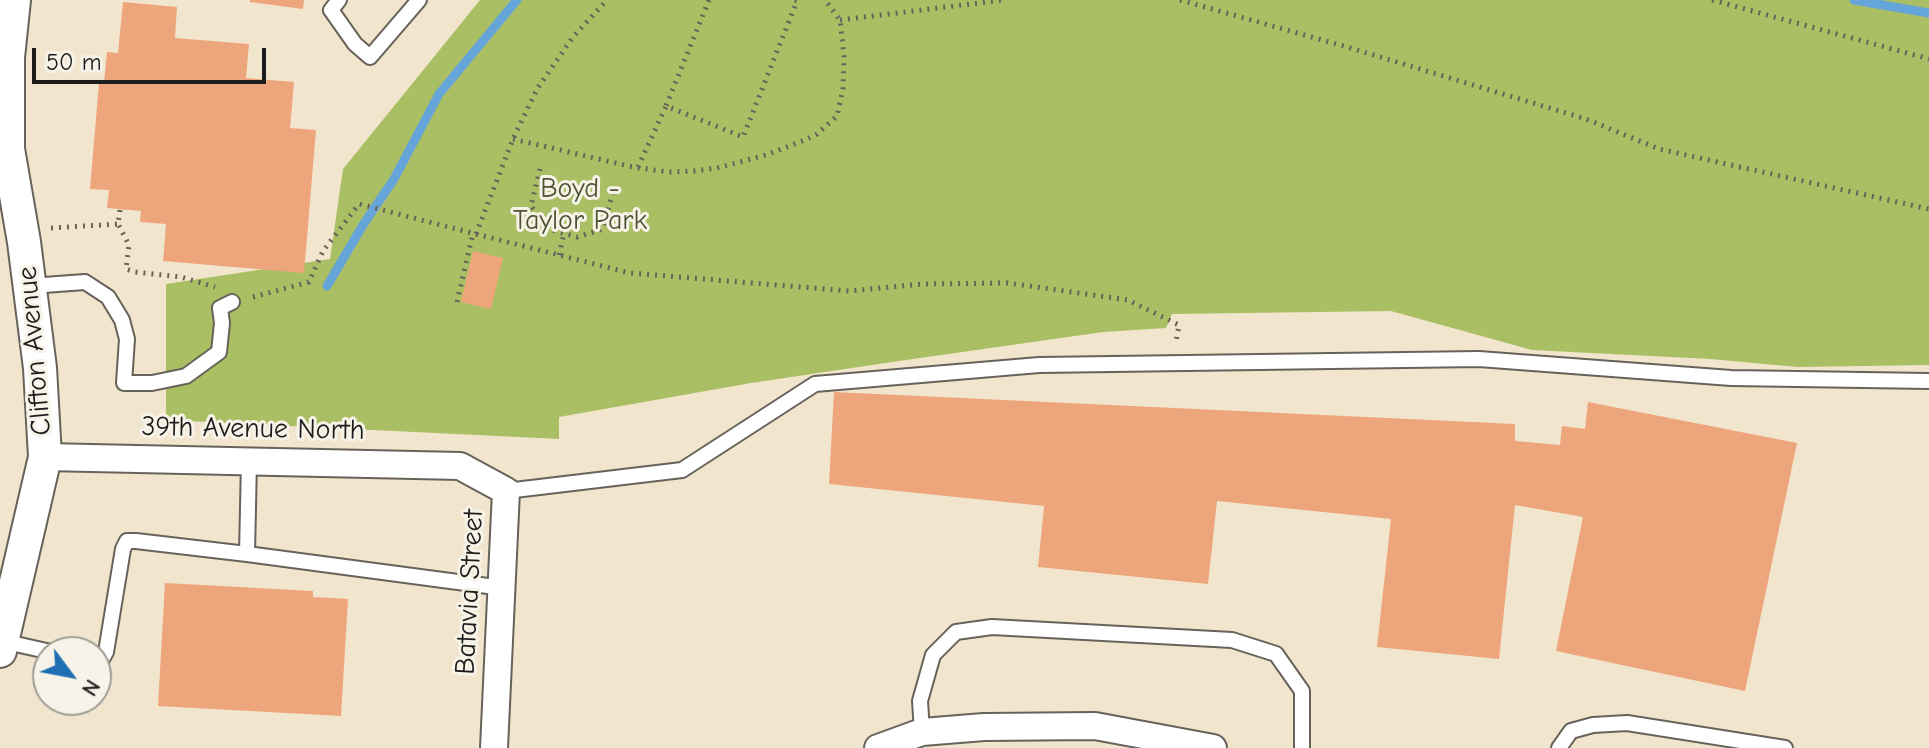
<!DOCTYPE html>
<html>
<head>
<meta charset="utf-8">
<style>
	body { margin:0 }
	#map { position:relative; width:1929px; height:748px; overflow:hidden; background:#f2e5cd; font-family:"Comic Neue",sans-serif }
	canvas { display:block }
	.north { position:absolute; left:32px; top:636px; width:80px; height:80px; box-sizing:border-box; background:#f7f3e8; border:2px solid #9f9d96; border-radius:50%; rotate:122deg; font-size:22px; font-weight:700; line-height:32px; text-align:center; color:#1c1c1c }
	.north::after { content:''; display:block; margin:auto; width:28px; height:36px; background:#1f6fb2; clip-path:polygon(50% 0,100% 100%,50% 72%,0 100%) }
	.scale { position:absolute; left:32px; top:48px; width:234px; height:36px; box-sizing:border-box; border:4px solid #1c1c1c; border-top:0; padding-left:10px; font-size:24px; line-height:28px; white-space:nowrap; color:#1c1c1c; -webkit-text-stroke:6px #f7f3e8; paint-order:stroke }
</style>
</head>
<body>
<div id="map">
<canvas width="1929" height="748"></canvas>
<div class="north">N</div>
<div class="scale">50 m</div>
</div>
<script>
const ctx = document.querySelector('canvas').getContext('2d');
ctx.lineJoin = 'round';
function paint(path, color) { ctx.fillStyle = color; ctx.fill(path, 'evenodd'); }
const poly = rows => new Path2D(rows.map(r => 'M' + r).join(''));
function stroke(path, color, width, dash) { ctx.strokeStyle = color; ctx.lineWidth = width; ctx.lineCap = dash ? 'butt' : 'round'; ctx.setLineDash(dash || []); ctx.stroke(path); }
function write(font, color, halo, rows, align = 'center') {
  ctx.font = font + ' "Comic Neue",sans-serif'; ctx.lineWidth = 6; ctx.setLineDash([]); ctx.textBaseline = 'middle'; ctx.strokeStyle = halo; ctx.fillStyle = color; for (const [text, x, y, turn = 0] of rows) {
    ctx.save(); ctx.translate(x, y); ctx.rotate((+turn || 0) * Math.PI / 180); ctx.textAlign = isNaN(turn) ? turn : align; if (halo) ctx.strokeText(text, 0, 0); ctx.fillText(text, 0, 0); ctx.restore();
  }
}
paint(poly([
	[480,0,1929,0,1929,365,1798,367,1710,359,1532,350,1391,311,1172,314,1166,328,1103,332,899,361,751,383,559,417,559,439,166,420,166,284,330,259,343,169]
]), '#aabf63');
stroke(poly([
	[1854,0,1929,13],
	[327,286,363,225,394,179,439,94,517,0]
]), '#66a5d9', 9);
paint(poly([
	[250,0,304,0,303,9,250,2],
	[123,2,177,7,175,38,249,44,246,78,294,82,290,128,316,130,304,273,163,261,166,224,140,222,141,211,107,208,109,190,90,189,99,83,104,83,107,52,118,53],
	[473,251,503,258,491,309,461,302],
	[834,392,1515,424,1515,441,1560,445,1562,426,1585,429,1588,402,1797,443,1745,691,1556,651,1583,517,1515,505,1499,659,1377,647,1391,519,1217,501,1208,584,1038,567,1044,506,829,484],
	[165,583,313,591,313,597,348,599,341,716,158,706]
]), '#eda67c');
const service = poly([
	[339,0,331,10,355,44,370,57,419,0],
	[30,286,85,282,108,297,122,320,127,339,124,383,152,383,186,376,219,352,222,323,220,308,232,302],
	[506,491,682,470,815,384,1039,365,1479,359,1731,378,1929,381],
	[247,554,249,461],
	[2,641,51,652],
	[96,661,101,661,106,652,123,549,127,541,136,541,247,554,503,588],
	[922,732,920,701,933,655,956,632,992,627,1232,640,1276,654,1302,691,1302,748],
	[1559,748,1571,731,1593,725,1627,723,1785,748]
]);
const minor = poly([
	[45,457,460,466,506,491,494,748],
	[878,748,922,732,984,727,1095,726,1213,748]
]);
const tertiary = poly([
	[0,651,45,457,40,368,24,242,8,149,8,57,14,0]
]);
stroke(service, '#67625a', 18);
stroke(minor, '#67625a', 30);
stroke(tertiary, '#67625a', 36);
stroke(poly([
	[709,0,666,106,743,137,797,1,794,0],
	[1180,0,1347,47,1586,119,1659,149,1929,209],
	[1712,0,1929,59],
	[840,20,1003,0],
	[513,139,633,167,668,172,694,171,717,168,766,155,805,140,817,134,837,116,843,89,844,56,840,20,825,0],
	[638,167,666,106],
	[540,169,531,206,548,229,577,237,603,229,613,192],
	[120,210,118,224,129,245,126,269,135,272,181,277,215,287],
	[51,228,118,224],
	[476,234,630,273,850,291,923,284,1008,283,1128,300,1179,325,1176,342],
	[559,255,564,233],
	[253,297,309,282,323,251,359,204,476,234,513,139,537,89,573,37,607,0],
	[457,302,473,233]
]), '#67625a', 5, [2, 6]);
stroke(service, '#fff', 14);
stroke(minor, '#fff', 26);
stroke(tertiary, '#fff', 32);
write('28px', '#4e5535', '#f7f3e8', [
	["Boyd -",580,189],
	["Taylor Park",580,221]
]);
write('28px', '#1c1c1c', '#f7f3e8', [
	["Clifton Avenue",35,351,-95],
	["39th Avenue North",253,429,1],
	["Batavia Street",470,592,-87]
]);
</script>
</body>
</html>
